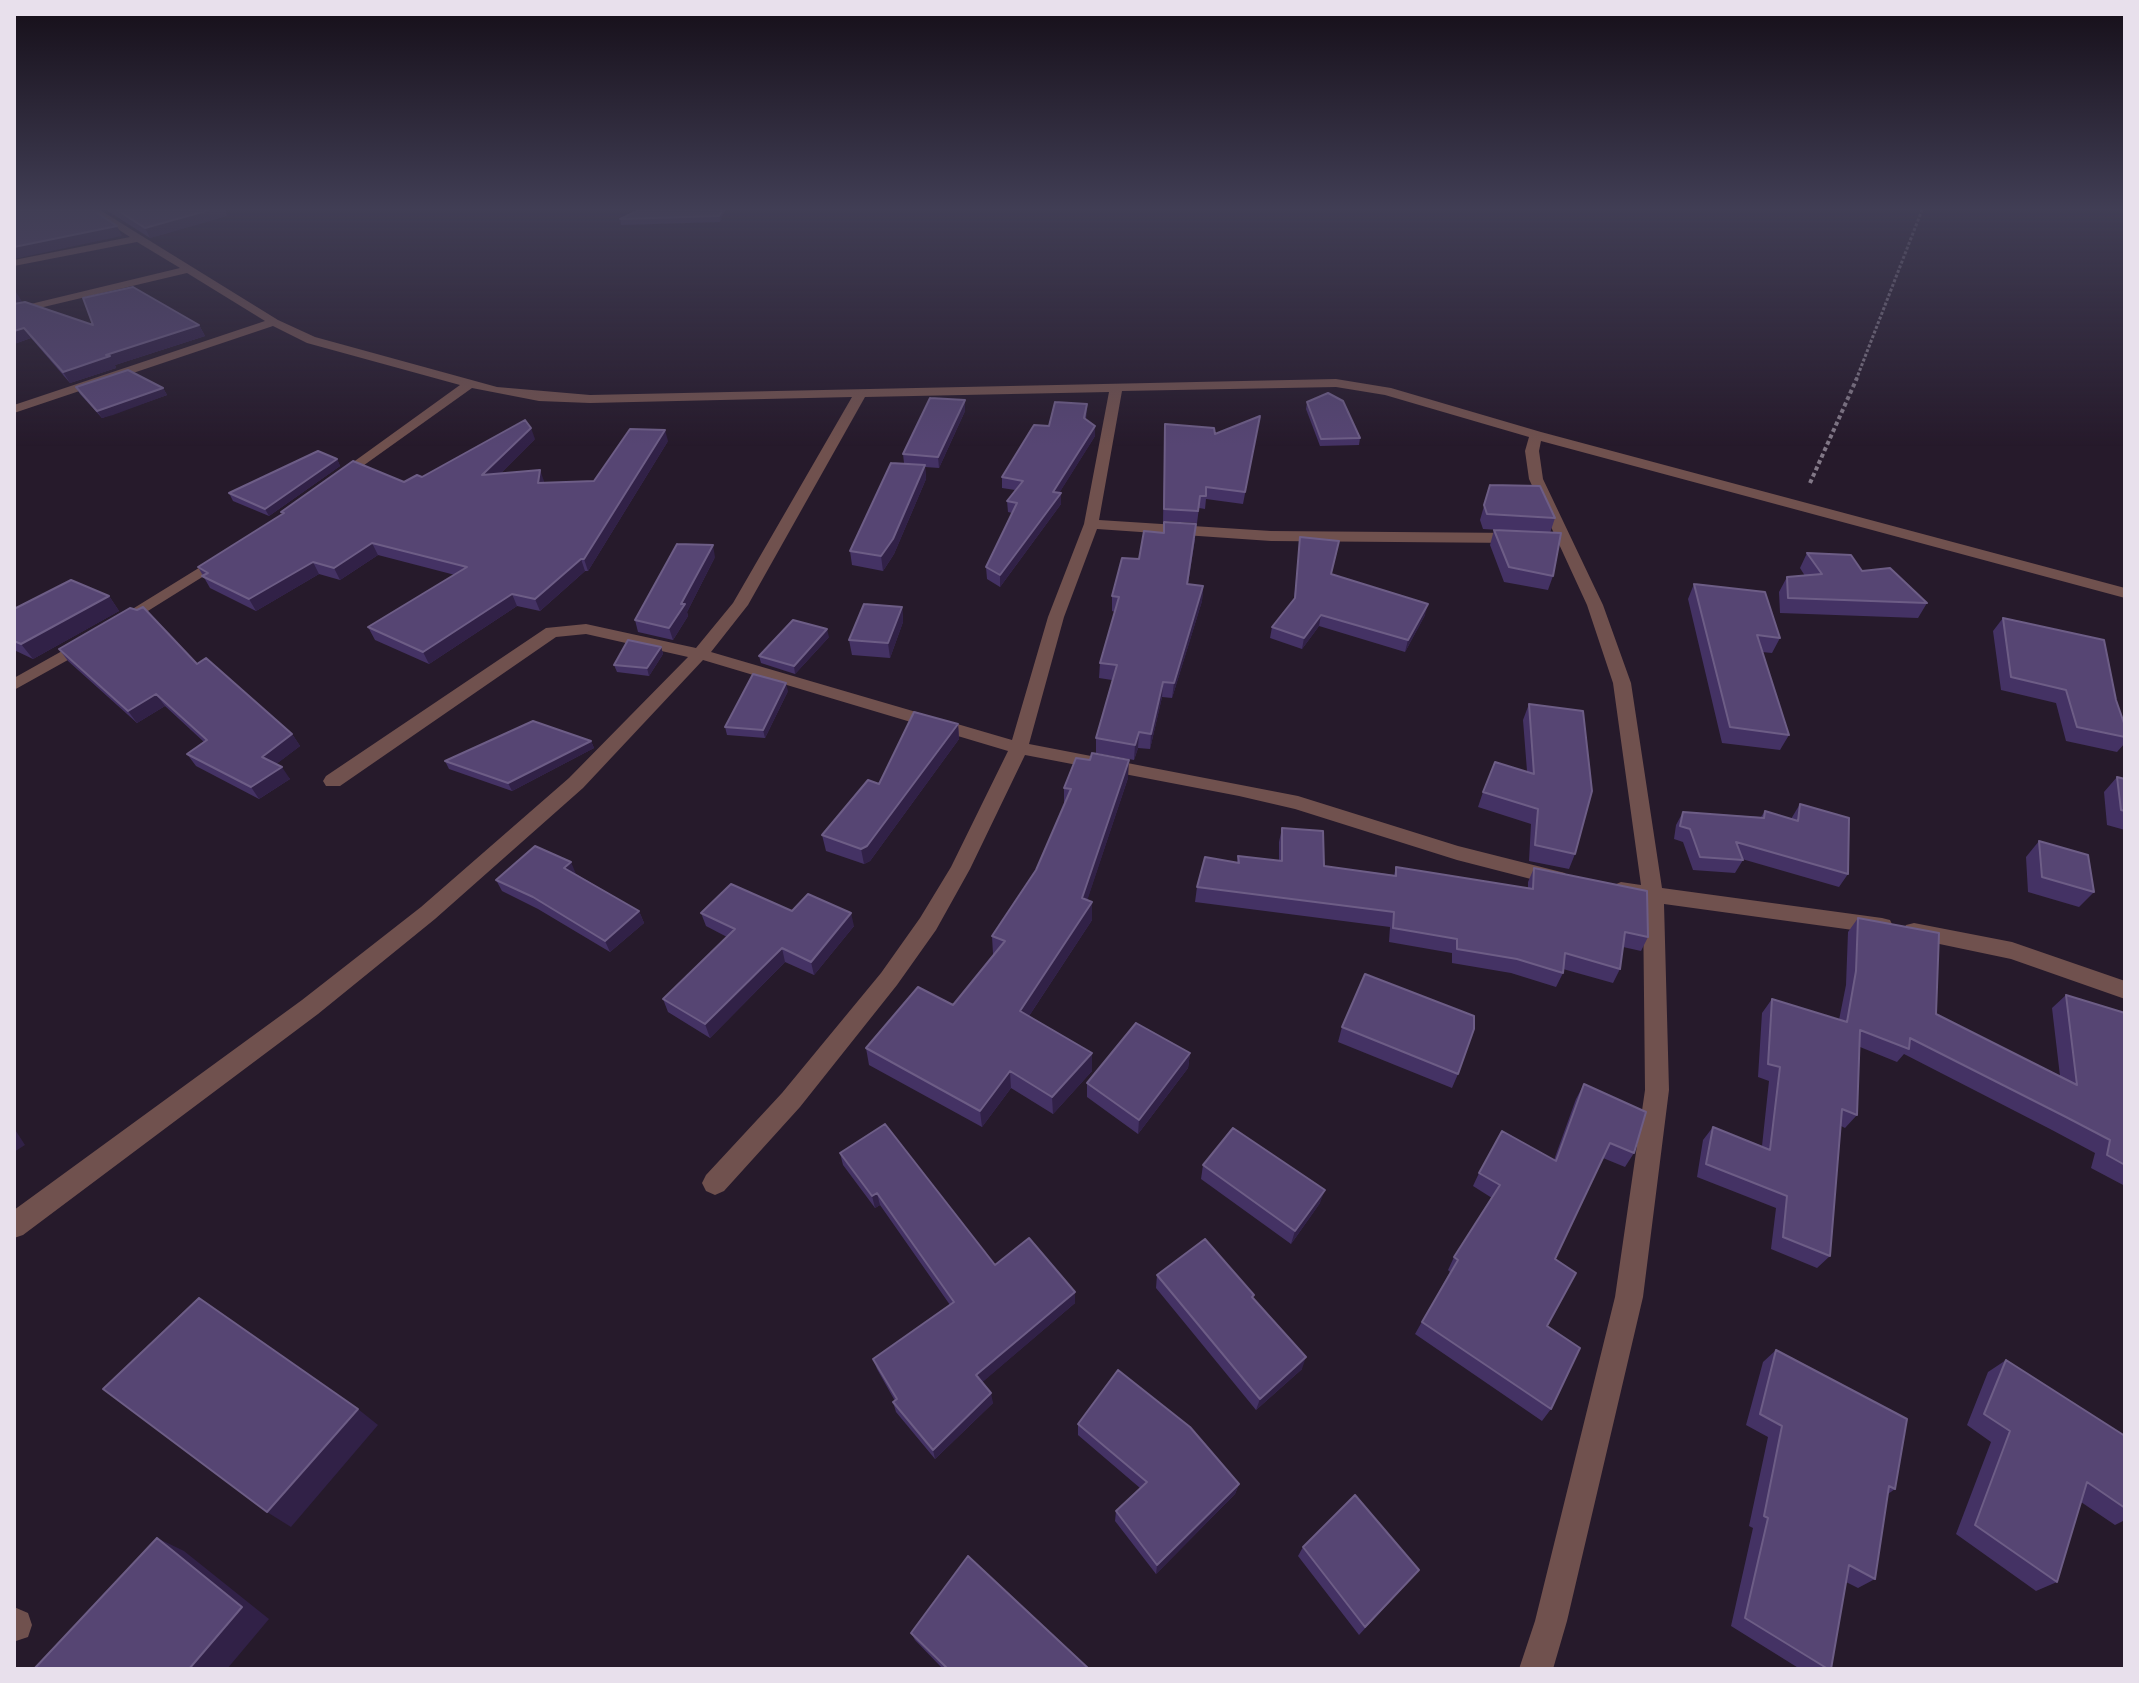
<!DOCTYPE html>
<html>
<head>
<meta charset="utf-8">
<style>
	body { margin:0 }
	#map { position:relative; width:2139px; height:1683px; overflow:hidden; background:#261a2b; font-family:"Exo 2",sans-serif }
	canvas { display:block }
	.frame { position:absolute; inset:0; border:16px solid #e8e0ec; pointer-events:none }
</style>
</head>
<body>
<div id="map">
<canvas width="2139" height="1683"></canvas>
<div class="frame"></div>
</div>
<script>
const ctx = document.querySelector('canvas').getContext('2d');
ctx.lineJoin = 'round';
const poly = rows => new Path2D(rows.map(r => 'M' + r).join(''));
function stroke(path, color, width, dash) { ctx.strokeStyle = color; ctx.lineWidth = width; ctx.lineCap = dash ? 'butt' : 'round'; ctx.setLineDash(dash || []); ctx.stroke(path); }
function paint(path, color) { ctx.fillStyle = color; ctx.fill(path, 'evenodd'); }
stroke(poly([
	[1856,380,1922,210]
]), '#827887', 3, [3, 2]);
stroke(poly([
	[1810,483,1857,378]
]), '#827887', 4, [4, 3]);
paint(poly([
	[88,210,100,210,278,320,315,337,497,387,590,395,1336,379,1391,388,1541,432,2125,588,2125,598,1541,441,1539,451,1543,479,1603,605,1631,683,1662,888,1882,918,1890,920,1893,926,1890,932,1882,934,1664,904,1669,1090,1643,1297,1567,1621,1553,1669,1519,1669,1535,1621,1615,1297,1645,1090,1643,901,1614,895,1611,890,1614,885,1621,882,1641,885,1613,683,1587,605,1529,479,1525,451,1529,437,1385,395,1336,387,1122,391,1099,520,1271,531,1518,533,1526,538,1518,543,1271,541,1097,529,1064,617,1029,744,1298,796,1458,846,1565,873,1568,878,1565,883,1558,886,1457,860,1295,809,1239,796,1025,755,970,869,936,930,897,985,800,1107,724,1191,715,1195,706,1191,702,1183,706,1175,782,1093,881,973,920,918,951,867,1008,751,703,660,583,788,435,919,318,1014,23,1235,14,1238,14,1210,302,1000,421,907,569,778,688,657,586,634,556,637,340,786,326,786,323,781,326,776,546,628,586,624,696,648,733,603,852,397,590,403,539,401,472,388,339,483,334,482,334,476,460,385,307,343,273,326,14,413,14,405,265,321,187,273,14,314,14,308,180,268,137,242,14,266,14,260,130,237,88,210],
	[1109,392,1084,524,1048,617,1012,740,711,652,748,605,865,397,1109,392],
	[223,553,228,555,228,561,127,624,121,626,113,621,223,553],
	[87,637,93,638,95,642,93,646,14,690,14,678,87,637],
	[1914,923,2012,942,2125,981,2125,999,2011,959,1906,937,1903,931,1906,925,1914,923],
	[14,1607,28,1613,32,1625,28,1637,16,1641,14,1607]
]), '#70514e');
paint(poly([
	[106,210,225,210,227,216,150,238],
	[725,210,720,222,621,225,620,219],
	[14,290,22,303,93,325,199,325,205,336,115,365,116,368,70,383,31,338,14,344],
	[76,387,163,388,167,395,102,418,80,394],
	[965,400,965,411,939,468,925,467,926,479,894,554,883,571,852,565,850,551,904,463,903,454],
	[1307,402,1360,438,1359,445,1320,446,1306,409],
	[1087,404,1086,419,1095,426,1095,436,1059,493,1061,493,1061,504,1000,587,987,579,986,567,1012,513,1008,512,1007,501,1015,490,1002,488,1002,477,1049,426],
	[1260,416,1243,504,1206,499,1205,509,1199,508,1197,523,1163,521,1165,424,1215,434],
	[535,439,500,474,544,481,544,483,594,481,668,441,588,571,585,571,540,611,517,606,429,664,375,640,368,627,455,575,378,555,340,580,319,574,256,611,210,588,198,567,282,514,281,512,404,482],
	[337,459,340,466,269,516,233,501,229,493],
	[1490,485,1555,518,1550,533,1483,529,1480,520],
	[1164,522,1195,539,1188,584,1203,586,1202,601,1172,698,1162,697,1150,749,1138,748,1134,760,1096,753,1096,738,1112,680,1099,678,1100,663,1115,612,1112,611,1112,596,1139,559,1164,533],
	[1494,530,1553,576,1548,590,1504,582,1490,545],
	[1300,537,1337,552,1331,574,1425,615,1405,652,1319,626,1302,649,1270,638,1272,627,1294,600],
	[1807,553,1862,571,1927,603,1918,618,1780,613,1779,592,1787,577,1805,576,1800,568],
	[715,557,687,612,688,616,673,640,638,632,635,620],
	[1694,584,1780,638,1772,653,1762,652,1789,735,1780,750,1722,743,1688,599],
	[109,596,119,611,33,659,14,650,14,609],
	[902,607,903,622,890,658,852,655,849,640],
	[2003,618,2116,700,2125,726,2125,743,2117,752,2066,741,2056,703,2001,690,1993,631],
	[829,637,795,674,761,663,759,656],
	[661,647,663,654,649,676,617,672,614,665],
	[59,649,197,664,292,734,300,746,276,764,290,779,259,799,196,766,187,754,204,742,165,706,137,723,68,661],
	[788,691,765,738,727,735,725,727],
	[1529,704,1575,854,1569,869,1529,861,1531,824,1478,807,1483,792,1527,771,1523,720],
	[958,724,959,739,870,861,864,864,826,851,822,835,879,784],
	[591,741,594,748,512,791,449,769,445,761],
	[2117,777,2125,779,2125,830,2107,825,2104,792],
	[1128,778,1087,900,1092,902,1092,920,1029,1016,1092,1071,1053,1114,1011,1088,982,1127,869,1065,866,1048,953,1005,994,954,993,954,992,936,1036,870,1064,804,1064,788],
	[1800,804,1848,874,1839,887,1742,859,1743,860,1735,873,1693,870,1683,842,1674,839,1676,825,1683,812,1761,817,1765,811,1791,819],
	[1282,828,1324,866,1394,875,1396,867,1528,888,1528,882,1534,868,1648,937,1641,951,1623,947,1620,969,1613,983,1563,969,1563,973,1556,987,1511,973,1452,963,1452,953,1389,942,1390,927,1195,902,1197,887,1237,863,1238,856,1279,861,1279,842],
	[2039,841,2094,892,2079,907,2028,892,2026,857],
	[576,874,639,911,644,923,610,952,538,909,502,891,496,880],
	[792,911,854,926,814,975,785,962,710,1038,668,1012,663,999,727,937,706,926,701,913],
	[1858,918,1936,1014,2060,1076,2052,1008,2066,995,2125,1013,2125,1186,2091,1168,2095,1153,2052,1130,1904,1054,1897,1062,1860,1047,1857,1115,1845,1128,1841,1126,1830,1256,1817,1268,1771,1249,1776,1208,1697,1177,1703,1140,1713,1127,1762,1146,1769,1081,1758,1077,1762,1013,1772,999,1839,1020,1846,985,1848,932],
	[1342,1027,1458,1074,1452,1088,1338,1042],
	[1190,1053,1188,1068,1138,1134,1087,1097,1087,1083],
	[1584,1084,1634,1153,1625,1167,1603,1158,1555,1259,1547,1326,1551,1409,1542,1421,1415,1334,1450,1272,1448,1270,1454,1257,1492,1198,1473,1186,1479,1173,1554,1160,1576,1099],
	[840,1153,995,1265,1075,1292,1075,1303,982,1382,993,1403,935,1459,896,1412,893,1402,895,1401,877,1369,873,1359,950,1305,880,1205,875,1208,843,1165],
	[1203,1165,1320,1203,1291,1244,1201,1179],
	[1157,1275,1253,1299,1302,1369,1256,1410,1156,1288],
	[1776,1350,1895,1489,1888,1494,1875,1579,1858,1588,1846,1582,1831,1669,1800,1669,1731,1626,1753,1528,1749,1526,1768,1437,1746,1425,1763,1362],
	[2006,1360,2125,1436,2125,1520,2115,1525,2081,1502,2057,1582,2036,1591,1956,1534,1991,1442,1967,1425,1988,1372],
	[1078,1424,1239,1484,1235,1494,1156,1574,1115,1521,1116,1511,1140,1488,1078,1435],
	[1303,1547,1419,1570,1359,1635,1298,1556],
	[911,1633,1089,1669,943,1669,915,1640]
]), '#443264');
paint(poly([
	[209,210,225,210,227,216,150,238,145,228],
	[722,210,725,210,720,222,719,216],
	[117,226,122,236,14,259,14,247],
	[16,292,23,303,14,305,14,293],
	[199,325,205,336,115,365,116,368,70,383,63,372,106,355],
	[24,328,31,338,14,344,14,331],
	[163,388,167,395,113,415,102,418,97,411],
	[965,400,965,411,939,468,938,457],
	[1095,426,1095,436,1053,503,1053,492],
	[531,428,535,439,487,487,482,475],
	[665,430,668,441,588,571,584,559],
	[337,459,340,466,269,516,265,509],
	[925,465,926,479,894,554,883,571,881,556],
	[540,470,544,481,542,495,538,483],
	[1061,493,1061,504,1000,587,1000,575],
	[372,543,378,555,340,580,334,568],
	[713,545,715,557,687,612,688,616,673,640,669,628],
	[581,559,585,571,540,611,535,599],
	[313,562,319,574,256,611,249,599],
	[1203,586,1202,601,1172,698,1174,683],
	[512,594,517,606,429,664,423,652],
	[109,596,119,611,33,659,21,644],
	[1428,604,1425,615,1405,652,1408,640],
	[902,607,903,622,890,658,888,643],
	[1321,615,1319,626,1302,649,1304,638],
	[827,629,829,637,795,674,794,666],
	[661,647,663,654,649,676,647,668],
	[1163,682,1162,697,1150,749,1151,734],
	[786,683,788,691,765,738,763,730],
	[156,694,165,706,137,723,128,711],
	[958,724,959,739,870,861,864,864,861,849],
	[1139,732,1138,748,1134,760,1135,745],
	[292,734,300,746,270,769,262,757],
	[591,741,594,748,512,791,508,783],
	[1129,760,1128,778,1082,916,1082,898],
	[282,767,290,779,259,799,251,787],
	[571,862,576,874,570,879,564,868],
	[1092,902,1092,920,1021,1028,1020,1011],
	[639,911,644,923,610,952,605,941],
	[851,913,854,926,814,975,811,962],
	[782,948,785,962,710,1038,705,1024],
	[1092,1053,1092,1071,1053,1114,1052,1097],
	[1190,1053,1188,1068,1138,1134,1139,1120],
	[1010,1071,1011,1088,982,1127,980,1111],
	[14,1128,25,1145,14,1152],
	[1325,1190,1320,1203,1291,1244,1295,1231],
	[877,1193,880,1205,875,1208,872,1196],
	[1075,1292,1075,1303,978,1386,976,1375],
	[1306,1357,1302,1369,1256,1410,1260,1399],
	[991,1393,993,1403,935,1459,933,1450],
	[358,1409,378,1425,291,1527,267,1512],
	[1239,1484,1235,1494,1156,1574,1157,1565],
	[157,1538,184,1551,269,1619,227,1669,189,1669]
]), '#312147');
const building = poly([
	[14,210,93,210,117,226,14,247,14,210],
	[117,210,209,210,145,228,117,210],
	[639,210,722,210,719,216,620,219,639,210],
	[133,287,199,325,106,355,110,356,63,372,24,328,14,331,14,304,25,302,93,325,83,298,133,287],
	[128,370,163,388,97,411,76,387,128,370],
	[1328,393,1343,401,1360,438,1321,439,1307,402,1328,393],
	[930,398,965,400,938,457,903,454,930,398],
	[1055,402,1087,404,1084,418,1095,426,1053,492,1061,493,1000,575,986,567,1017,503,1007,501,1023,481,1002,477,1034,425,1049,426,1055,402],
	[1260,416,1245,492,1206,487,1206,496,1200,496,1198,511,1164,509,1165,424,1214,428,1215,434,1260,416],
	[525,420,531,428,482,475,540,470,538,483,594,481,630,429,665,430,584,559,581,559,535,599,512,594,423,652,368,627,467,567,372,543,334,568,313,562,249,599,202,576,208,573,198,567,284,513,281,512,353,461,404,482,417,475,422,477,525,420],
	[318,451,337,459,265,509,229,493,318,451],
	[891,463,925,465,893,539,881,556,850,551,891,463],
	[1490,485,1540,486,1555,518,1487,514,1484,505,1490,485],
	[1164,522,1196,524,1187,584,1203,586,1174,683,1163,682,1151,734,1139,732,1135,745,1096,738,1117,665,1100,663,1119,597,1112,596,1122,558,1139,559,1144,531,1164,533,1164,522],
	[1494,530,1561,533,1553,576,1509,567,1494,530],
	[1300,537,1339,541,1331,574,1428,604,1408,640,1321,615,1304,638,1272,627,1295,598,1300,537],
	[677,544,713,545,681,604,685,604,669,628,635,620,677,544],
	[1807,553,1851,555,1862,571,1890,568,1927,603,1788,598,1787,577,1822,574,1807,553],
	[71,580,109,596,21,644,14,641,14,609,71,580],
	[1694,584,1765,592,1780,638,1757,635,1789,735,1730,727,1694,584],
	[864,604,902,607,888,643,849,640,864,604],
	[143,607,197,664,206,658,292,734,262,757,282,767,251,787,187,754,207,740,156,694,128,711,59,649,130,608,137,610,143,607],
	[2003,618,2104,640,2116,700,2125,726,2125,737,2077,727,2066,690,2011,677,2003,618],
	[793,620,827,629,794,666,759,656,793,620],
	[628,640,661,647,647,668,614,665,628,640],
	[753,674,786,683,763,730,725,727,753,674],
	[1529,704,1583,711,1592,791,1575,854,1535,845,1538,809,1483,792,1495,762,1534,774,1529,704],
	[914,712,958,724,867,846,861,849,822,835,868,780,879,784,914,712],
	[533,721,591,741,508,783,445,761,533,721],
	[1092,753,1129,760,1082,898,1092,902,1020,1011,1092,1053,1052,1097,1010,1071,980,1111,866,1048,918,987,953,1005,1005,941,992,936,1036,870,1071,789,1064,788,1076,758,1090,760,1092,753],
	[2117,777,2125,779,2125,811,2121,810,2117,777],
	[1800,804,1849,818,1848,874,1736,842,1743,860,1700,857,1690,829,1680,826,1683,812,1764,818,1765,811,1798,821,1800,804],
	[1282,828,1323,831,1324,866,1396,876,1396,867,1533,889,1534,868,1647,891,1648,937,1625,932,1620,969,1565,953,1563,973,1517,959,1457,949,1457,939,1393,928,1394,912,1197,887,1205,857,1239,863,1238,856,1282,861,1282,828],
	[2039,841,2088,855,2094,892,2042,877,2039,841],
	[535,846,571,862,564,868,639,911,605,941,533,897,496,880,535,846],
	[731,884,792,911,808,894,851,913,811,962,782,948,705,1024,663,999,735,929,701,913,731,884],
	[1858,918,1939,933,1936,1014,2077,1085,2066,995,2125,1013,2125,1165,2107,1155,2110,1140,2066,1117,1910,1038,1909,1049,1860,1030,1857,1115,1842,1109,1830,1256,1783,1237,1787,1196,1706,1164,1713,1127,1770,1150,1780,1067,1768,1064,1772,999,1847,1022,1856,971,1858,918],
	[1365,974,1474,1016,1474,1029,1458,1074,1342,1027,1365,974],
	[1136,1023,1190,1053,1139,1120,1087,1083,1136,1023],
	[1584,1084,1646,1112,1634,1153,1610,1143,1555,1259,1576,1273,1547,1326,1580,1348,1551,1409,1422,1322,1458,1260,1454,1257,1500,1185,1479,1173,1502,1131,1556,1161,1584,1084],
	[885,1124,995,1265,1029,1238,1075,1292,976,1375,991,1393,933,1450,893,1402,897,1399,873,1359,954,1302,877,1193,872,1196,840,1153,885,1124],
	[1233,1128,1325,1190,1295,1231,1203,1165,1233,1128],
	[1205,1239,1254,1295,1252,1297,1306,1357,1260,1399,1157,1275,1205,1239],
	[199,1298,358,1409,267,1512,103,1389,199,1298],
	[1776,1350,1907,1419,1895,1489,1889,1486,1875,1579,1849,1565,1831,1669,1828,1669,1745,1618,1768,1518,1764,1516,1782,1426,1760,1414,1776,1350],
	[2006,1360,2125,1436,2125,1508,2087,1482,2057,1582,1975,1525,2010,1431,1984,1414,2006,1360],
	[1118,1370,1190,1427,1239,1484,1157,1565,1116,1511,1147,1482,1078,1424,1118,1370],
	[1355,1495,1419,1570,1365,1627,1303,1547,1355,1495],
	[157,1538,242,1607,189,1669,34,1669,157,1538],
	[968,1556,1089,1669,948,1669,911,1633,968,1556]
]);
paint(building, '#564573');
stroke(building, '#6d5d86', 2);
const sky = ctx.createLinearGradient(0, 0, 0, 446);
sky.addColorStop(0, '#150e18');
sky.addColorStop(0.47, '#413e55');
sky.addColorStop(1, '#413e5500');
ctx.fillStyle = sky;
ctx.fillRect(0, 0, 2139, 446);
</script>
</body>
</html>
